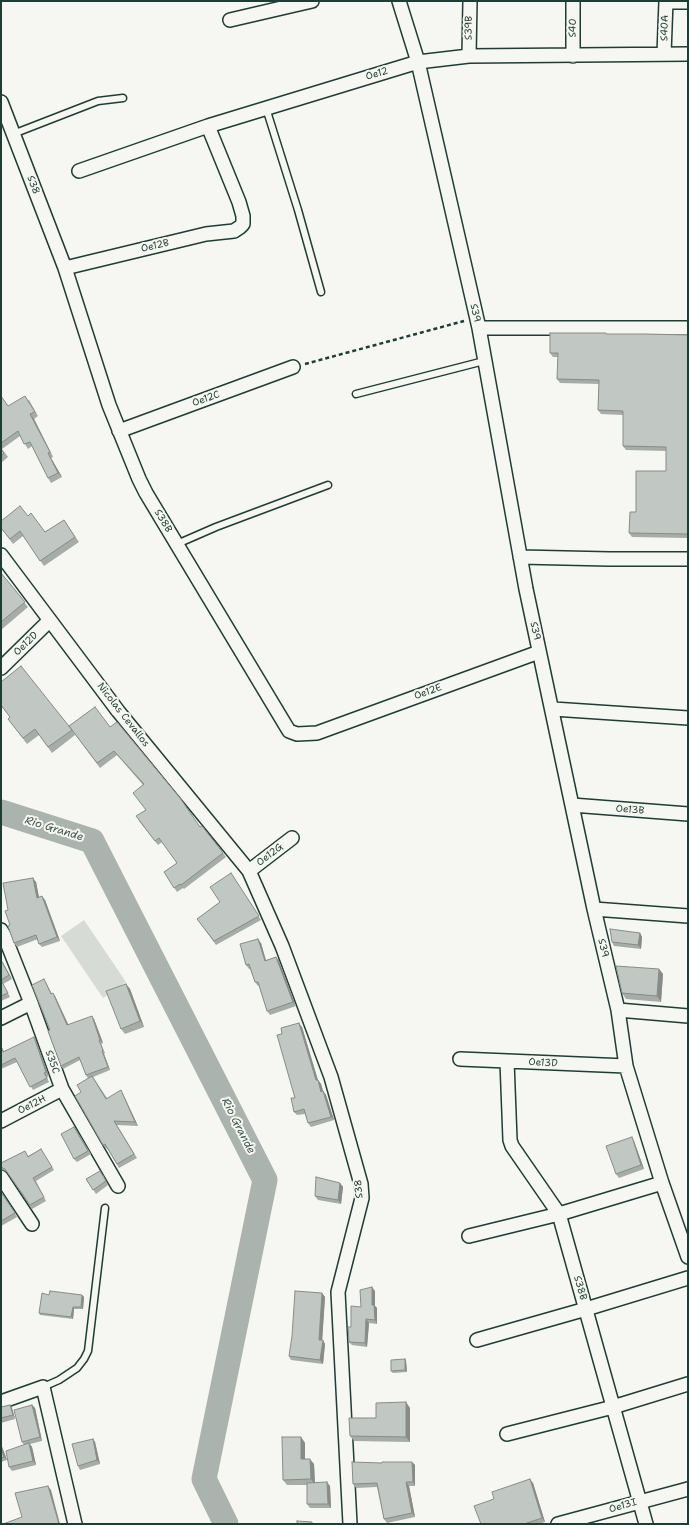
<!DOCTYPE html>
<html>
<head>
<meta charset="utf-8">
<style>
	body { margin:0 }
	#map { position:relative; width:689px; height:1525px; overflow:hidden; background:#f6f6f2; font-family:"Shantell Sans",sans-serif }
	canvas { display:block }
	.frame { position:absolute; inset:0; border:2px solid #1f3d34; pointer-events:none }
</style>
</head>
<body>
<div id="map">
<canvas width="689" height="1525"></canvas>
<div class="frame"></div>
</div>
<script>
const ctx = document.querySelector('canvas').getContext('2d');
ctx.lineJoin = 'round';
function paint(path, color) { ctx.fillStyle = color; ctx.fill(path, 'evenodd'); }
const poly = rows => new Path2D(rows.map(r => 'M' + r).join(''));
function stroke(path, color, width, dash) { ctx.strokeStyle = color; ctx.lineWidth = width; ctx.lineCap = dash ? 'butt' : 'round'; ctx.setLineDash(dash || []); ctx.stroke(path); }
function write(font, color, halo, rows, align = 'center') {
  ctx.font = font + ' "Shantell Sans",sans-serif'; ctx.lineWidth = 4; ctx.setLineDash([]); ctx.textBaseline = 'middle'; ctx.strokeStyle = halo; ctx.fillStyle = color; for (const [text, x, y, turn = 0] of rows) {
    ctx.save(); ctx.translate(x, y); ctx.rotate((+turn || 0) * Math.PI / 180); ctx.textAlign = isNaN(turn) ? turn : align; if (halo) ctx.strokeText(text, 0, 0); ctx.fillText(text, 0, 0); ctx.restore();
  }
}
paint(poly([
	[84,920,126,982,103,998,61,936]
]), '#d6dbd6');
stroke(poly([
	[1,812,92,841,265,1180,204,1479,226,1524]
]), '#aab3ae', 25);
const service = poly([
	[266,108,298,210,321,292],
	[13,134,98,101,123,98],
	[356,394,484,361],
	[177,544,216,527,328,485],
	[43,1387,59,1380,77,1368,84,1359,88,1351,105,1208]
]);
const minor = poly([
	[399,1,418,62,479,328,526,589,594,909,618,1010,626,1066,662,1183,688,1257],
	[666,2,688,2],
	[230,20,312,1],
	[664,54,666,1],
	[469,56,470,1],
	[573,56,573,1],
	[1,102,65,268,109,405,139,479,146,493,289,731,297,734,317,733,539,652],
	[79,171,208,126,418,62,469,56,688,54],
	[65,268,206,234,234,231,240,227,243,224,243,216,239,202,208,126],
	[479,328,688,328],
	[119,431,293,367],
	[1,555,118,711,249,871,282,946,331,1077,361,1184,362,1198,338,1292,350,1524],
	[520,557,609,559,688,559],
	[1,668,50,620],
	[553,709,688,718],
	[572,805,688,814],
	[249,871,292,838],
	[594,909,688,916],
	[1,930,4,935,31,1003,62,1089,118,1186],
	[618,1010,688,1016],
	[1,1018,31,1003],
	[460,1059,626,1066],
	[507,1061,510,1140,512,1146,559,1214,646,1524],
	[1,1121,62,1089],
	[1,1177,32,1224],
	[469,1236,559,1214,662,1183],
	[477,1340,586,1309,688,1278],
	[1,1402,43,1387,75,1524],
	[507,1434,613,1407,688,1384],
	[558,1524,688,1489]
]);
stroke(service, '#1f3d34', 9);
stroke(minor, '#1f3d34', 16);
stroke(poly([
	[305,364,464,321]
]), '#1f3d34', 2.5, [4, 3]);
stroke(service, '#f6f6f2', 6);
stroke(minor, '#f6f6f2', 13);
paint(poly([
	[607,334,688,335,688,538,632,537,629,533,636,512,666,471,666,451,626,450,623,446,623,415,601,414,598,410,599,384,560,383,557,379,558,357,553,357,550,353],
	[1,396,8,406,29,400,38,416,34,419,53,457,51,458,62,477,51,483,48,478,32,446,28,449,20,436,2,449,8,457,1,463],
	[28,516,45,532,64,520,79,542,44,566,23,536,13,544,1,528,1,521],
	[1,573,28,607,1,630],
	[1,682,72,730,75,735,52,753,39,735,27,744,8,719,10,717,1,706],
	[69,726,110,727,200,827,223,853,226,857,184,889,183,888,177,892,164,872,177,863,162,842,158,845,139,821,145,810,143,785,117,755,100,768],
	[231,873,261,920,216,945,197,919,220,902],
	[36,882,39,898,45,900,60,941,42,947,39,944,38,939,17,947,14,943,10,925,8,910],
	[640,933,642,937,641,949,614,946,612,942],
	[261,943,266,960,276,957,279,961,296,1006,270,1015,267,1011,259,986,258,986,255,982,250,969,249,969,246,965],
	[1,959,12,979,3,984,10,997,1,1001],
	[659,969,663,974,661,1002,626,999,622,993],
	[46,982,52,994,55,996,68,1025,94,1019,103,1043,101,1044,105,1053,104,1054,110,1070,93,1077,107,1098,123,1094,138,1126,117,1125,137,1158,119,1168,107,1148,106,1149,103,1145,81,1092,88,1078,86,1075,80,1060,63,1069,61,1066,50,1030],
	[126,984,130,989,144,1027,125,1034,121,1029],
	[302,1027,318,1080,321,1084,323,1091,326,1095,334,1120,311,1127,308,1123,305,1114,297,1115,294,1112,295,1098,282,1034],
	[36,1041,49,1076,47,1077,49,1082,33,1090,17,1062,1,1069,1,1048,4,1051],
	[77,1131,91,1154,77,1162,74,1159],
	[634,1141,644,1169,619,1178,616,1174],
	[41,1149,54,1170,36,1181,46,1201,32,1209,7,1172,1,1169,1,1163,25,1151,28,1156],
	[103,1175,108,1185,96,1194,86,1179],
	[340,1183,343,1187,341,1204,318,1200,315,1196],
	[1,1191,17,1217,1,1226],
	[375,1291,375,1306,377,1308,377,1324,369,1323,367,1347,352,1345,349,1342,361,1307],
	[322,1293,325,1297,322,1340,325,1344,323,1364,291,1360,289,1356],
	[49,1295,82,1295,84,1297,83,1309,74,1309,73,1319,40,1315,39,1313],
	[405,1359,406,1361,407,1372,393,1373,391,1371],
	[10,1405,12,1408,15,1419,1,1423,1,1407],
	[32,1405,35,1408,42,1441,30,1444,32,1447,36,1465,12,1471,9,1467,24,1445,22,1442],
	[410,1408,410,1442,354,1441,350,1436,376,1418],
	[301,1437,305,1443,305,1459,314,1464,315,1483,330,1486,331,1508,310,1508,307,1504,307,1485,287,1485,283,1480],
	[93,1439,95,1442,100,1464,80,1470,78,1466],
	[1,1444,7,1460,1,1462],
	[412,1462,415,1465,415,1486,409,1486,415,1517,387,1523,384,1519,377,1487,356,1488,353,1484,382,1463],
	[533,1483,545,1522,539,1524,481,1524,494,1499]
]), '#a6aca8');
paint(poly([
	[30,414,34,419,53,457,50,452],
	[48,453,51,458,62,477,58,473],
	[33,878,36,882,40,902,37,898],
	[42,896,45,900,60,941,57,937],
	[640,933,642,937,641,949,638,945],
	[258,939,261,943,267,965,265,961],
	[276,957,279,961,296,1006,293,1002],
	[1,959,2,961,12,979,9,975],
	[659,969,663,974,661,1002,657,996],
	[126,984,130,989,144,1027,140,1021],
	[53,993,55,996,70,1028,67,1025],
	[92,1016,94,1019,103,1043,100,1040],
	[299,1023,302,1027,319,1084,316,1080],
	[34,1037,36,1041,49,1076,46,1072],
	[102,1051,104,1054,110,1070,108,1067],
	[318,1080,321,1084,323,1091,326,1095,334,1120,331,1117,321,1092],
	[121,1090,123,1094,138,1126,135,1122],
	[632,1137,634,1141,644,1169,641,1165],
	[340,1183,343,1187,341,1204,338,1200],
	[372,1287,375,1291,375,1306,377,1308,377,1324,375,1320,372,1305],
	[322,1293,325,1297,322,1343,319,1340],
	[82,1295,84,1297,83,1309,81,1307],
	[73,1307,74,1309,73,1319,71,1317],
	[366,1319,369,1323,367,1347,365,1343],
	[323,1340,325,1344,323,1364,320,1360],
	[405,1359,406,1361,407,1372,405,1370],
	[406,1402,410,1408,410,1442,406,1437],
	[10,1405,12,1408,15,1419,13,1415],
	[32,1405,35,1408,42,1441,40,1437],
	[301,1437,305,1443,305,1465,301,1459],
	[93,1439,95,1442,100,1464,97,1460],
	[29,1443,32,1447,36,1465,33,1461],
	[1,1444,7,1460,4,1457,1,1448],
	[310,1459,314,1464,315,1485,311,1479],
	[412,1462,415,1465,415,1486,413,1482],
	[530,1479,533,1483,545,1522,542,1518],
	[327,1482,330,1486,331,1508,328,1504],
	[406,1482,409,1486,415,1517,412,1513],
	[48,1486,51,1490,60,1524,59,1524]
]), '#878c88');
const building = poly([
	[550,333,606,333,606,334,645,334,688,335,688,534,629,533,630,512,636,512,636,471,666,471,666,447,623,446,623,411,598,410,599,380,557,379,558,353,550,353,550,333],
	[1,396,8,406,25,396,35,412,30,414,50,452,48,453,58,473,48,478,30,442,24,444,18,431,1,443,1,396],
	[1,449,4,453,1,456,1,449],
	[20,506,28,516,31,513,45,532,64,520,75,537,40,561,20,531,10,539,1,528,1,521,20,506],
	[1,573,25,602,1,622,1,573],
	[21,666,72,730,48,747,35,729,23,738,8,719,10,717,1,705,1,682,21,666],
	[95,707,110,727,117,722,180,798,200,827,202,826,223,853,181,885,180,884,174,888,164,872,177,863,159,838,155,841,136,816,146,810,133,793,144,784,114,751,97,763,69,726,95,707],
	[231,873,259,916,214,941,197,919,220,902,210,887,231,873],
	[33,878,37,898,42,896,57,937,39,944,36,935,14,943,8,926,10,925,5,911,8,910,3,883,33,878],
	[610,929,640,933,638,945,612,942,610,929],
	[258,939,265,961,276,957,293,1002,267,1011,258,982,255,982,249,964,246,965,240,944,258,939],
	[1,960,9,975,1,980,1,960],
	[616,966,659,969,657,996,622,993,616,966],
	[44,979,51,994,53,993,67,1025,92,1016,100,1040,99,1040,103,1050,102,1051,108,1067,86,1075,79,1057,61,1066,48,1031,50,1030,32,985,44,979],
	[1,980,8,993,1,996,1,980],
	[126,984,140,1021,121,1029,106,991,126,984],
	[299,1023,316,1080,318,1080,321,1092,323,1091,331,1117,308,1123,304,1109,294,1112,291,1098,295,1098,277,1035,282,1034,281,1028,299,1023],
	[34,1037,46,1072,44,1073,47,1078,30,1087,15,1058,1,1065,1,1048,2,1048,3,1052,34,1037],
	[92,1076,106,1099,121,1090,135,1122,114,1121,134,1154,117,1164,105,1144,103,1145,75,1096,81,1092,77,1085,92,1076],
	[74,1127,88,1151,74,1159,61,1134,74,1127],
	[632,1137,641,1165,616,1174,606,1146,632,1137],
	[41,1149,52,1167,33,1178,44,1197,30,1205,5,1169,1,1167,1,1163,25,1151,28,1157,41,1149],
	[100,1171,106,1181,93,1190,86,1179,100,1171],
	[316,1177,340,1183,338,1200,315,1196,316,1177],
	[1,1192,15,1213,1,1221,1,1192],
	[372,1287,372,1305,374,1305,375,1320,366,1319,365,1343,349,1342,348,1327,351,1327,351,1306,361,1307,360,1290,372,1287],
	[50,1291,82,1295,81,1307,73,1307,71,1317,39,1313,42,1293,49,1295,50,1291],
	[295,1291,322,1293,319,1340,323,1340,320,1360,289,1356,292,1336,295,1291],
	[405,1359,405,1370,391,1371,391,1360,405,1359],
	[406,1402,406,1437,350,1436,349,1418,376,1418,376,1403,406,1402],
	[10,1405,13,1415,1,1418,1,1407,10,1405],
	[32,1405,40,1437,22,1442,14,1410,32,1405],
	[282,1437,301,1437,301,1459,310,1459,311,1479,283,1480,282,1437],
	[93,1439,97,1460,78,1466,72,1444,93,1439],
	[29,1443,33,1461,9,1467,6,1451,29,1443],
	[1,1448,4,1457,1,1458,1,1448],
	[352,1462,382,1463,382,1462,412,1462,413,1482,406,1482,412,1513,384,1519,377,1483,353,1484,352,1462],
	[530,1479,542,1518,524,1524,481,1524,474,1506,494,1499,492,1492,530,1479],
	[327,1482,328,1504,307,1504,307,1483,327,1482],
	[48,1486,59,1524,3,1524,22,1517,15,1493,48,1486],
	[297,1521,312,1522,312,1524,297,1524,297,1521]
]);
paint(building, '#c1c8c3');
stroke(building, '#878c88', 1);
write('10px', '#1f3d34', '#f6f6f2', [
	["S39B",469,28,-89],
	["S40",573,28,-89],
	["S40A",665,28,-88],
	["Oe12",377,74,-17],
	["S38",33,185,69],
	["Oe12B",155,246,-13],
	["S39",475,313,78],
	["Oe12C",206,399,-20],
	["S38B",163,521,59],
	["S39",535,631,78],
	["Oe12D",26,644,-44],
	["Oe12E",428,692,-20],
	["Nicolas Cevallos",123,715,52],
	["Oe13B",630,810,4],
	["Oe12G",270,855,-37],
	["S39",603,948,76],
	["S35C",52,1062,70],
	["Oe13D",543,1063,3],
	["Oe12H",32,1105,-27],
	["S38",359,1189,-95],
	["S38B",580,1288,74],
	["Oe13I",623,1506,-16]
]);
write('italic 11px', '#425a52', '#f6f6f2', [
	["Rio Grande",54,829,17],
	["Rio Grande",238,1126,63]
]);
</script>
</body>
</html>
